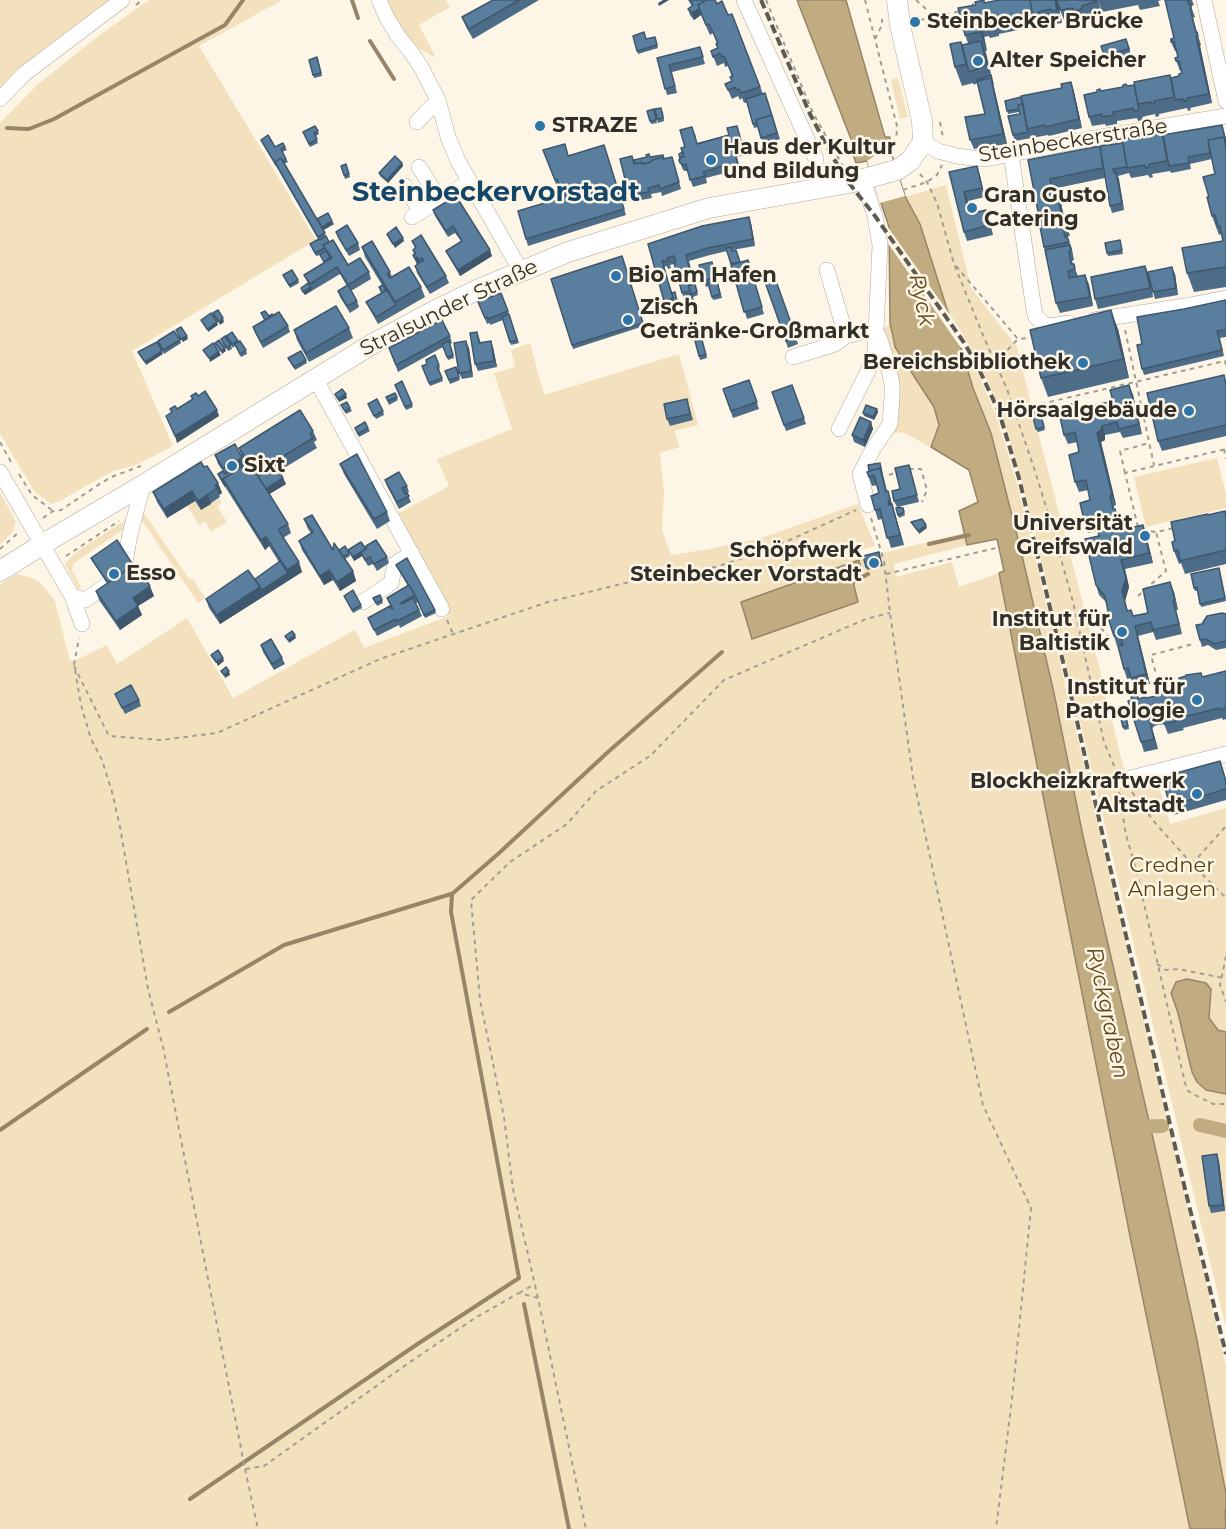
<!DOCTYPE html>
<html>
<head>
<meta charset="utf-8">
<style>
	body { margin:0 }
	canvas { display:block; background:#fdf5e6 }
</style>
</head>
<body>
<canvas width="1226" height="1529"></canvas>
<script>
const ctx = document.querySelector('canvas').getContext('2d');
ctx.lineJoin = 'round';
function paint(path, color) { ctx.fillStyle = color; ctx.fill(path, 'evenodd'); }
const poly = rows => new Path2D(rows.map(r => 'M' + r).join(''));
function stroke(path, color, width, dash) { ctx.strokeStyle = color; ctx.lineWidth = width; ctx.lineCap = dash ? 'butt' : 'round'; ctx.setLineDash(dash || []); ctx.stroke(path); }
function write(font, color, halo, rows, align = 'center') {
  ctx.font = font + ' Montserrat,sans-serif'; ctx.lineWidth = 5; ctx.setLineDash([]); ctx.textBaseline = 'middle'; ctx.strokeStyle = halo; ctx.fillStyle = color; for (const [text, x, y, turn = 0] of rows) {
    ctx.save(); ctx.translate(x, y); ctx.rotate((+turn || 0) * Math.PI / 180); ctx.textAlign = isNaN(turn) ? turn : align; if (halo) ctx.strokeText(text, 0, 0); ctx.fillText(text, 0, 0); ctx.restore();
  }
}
paint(poly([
	[0,0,109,0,18,68,0,87],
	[149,0,282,0,199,46,316,240,132,351,173,446,134,466,116,470,100,478,60,501,51,504,35,492,0,434,0,123,36,86,97,37],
	[385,0,446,0,450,7,419,25,436,58,410,44],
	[898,78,908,117,900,119,891,80],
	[946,185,971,288,1017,347,1038,432,1093,642,1124,770,1134,789,1158,783,1170,824,1226,808,1226,1328,1031,518,1019,472,1001,413,983,371,967,342,947,309,920,224,905,197],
	[890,324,893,336,906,364,934,407,939,425,931,447,902,432,894,434,895,407,880,330],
	[530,343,544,395,679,354,698,425,674,431,680,447,660,453,664,493,662,530,671,555,704,550,761,538,858,504,875,546,861,550,859,559,964,533,967,545,894,564,896,577,952,562,959,587,999,573,1130,1236,1190,1529,0,1529,0,584,17,574,29,577,41,583,55,601,70,661,81,658,107,645,117,664,187,618,233,698,355,630,364,648,449,616,397,514,449,486,437,459,512,429,494,373,515,367,511,350],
	[851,573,858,602,752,638,741,603],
	[962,347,978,374,996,415,1016,480,1030,535,1184,1192,1226,1365,1226,1494,1197,1340,1158,1160,1083,836,1054,693,1021,551,991,433,973,388,961,348],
	[1217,458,1226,494,1226,508,1146,527,1134,477],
	[0,492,16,522,13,531,0,545],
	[219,498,222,503,217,506,227,522,211,532,205,521,199,525,187,506,195,501,202,510],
	[142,510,189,579,193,579,205,598,198,603,137,513],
	[127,519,124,529,74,563,72,570,81,587,78,589,65,564,75,553]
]), '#f3e1be');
const water = poly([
	[797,0,846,0,885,137,890,137,889,146,905,196,920,224,947,309,961,348,973,388,991,433,1021,551,1054,693,1083,836,1158,1160,1197,1340,1226,1494,1226,1511,1225,1511,1226,1529,1190,1529,1130,1236,999,573,1004,571,997,539,967,545,959,511,978,502,969,470,931,447,939,425,934,407,895,347,893,336,890,324,889,227,867,161,856,163,852,152,854,147,797,0],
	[859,560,861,569,851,573,858,602,752,639,741,602,859,560],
	[1187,979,1206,983,1211,989,1209,1018,1218,1030,1226,1032,1226,1094,1206,1090,1197,1082,1192,1072,1178,1013,1171,993,1176,982,1187,979]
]);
paint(water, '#c1ab81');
stroke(water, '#968667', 1.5);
paint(poly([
	[888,146,905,196,880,203,867,161],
	[885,223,953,319,964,346,961,348,887,242]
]), '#fdf5e6');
stroke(poly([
	[352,0,358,18],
	[370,41,394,79],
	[7,128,29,129,54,119,225,25,243,0],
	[929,544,969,535],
	[853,582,868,574],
	[169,1012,284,945,451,894],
	[0,1130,147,1029],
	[524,1304,569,1529],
	[190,1499,419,1343,519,1278,451,912,452,894,498,854,608,752,722,652]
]), '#968667', 4);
stroke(poly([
	[1200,1125,1226,1131],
	[1132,1127,1162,1126]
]), '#c1ab81', 14);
const minor = poly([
	[379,0,387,18,398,36,411,52,421,67,438,100,448,137,458,161,521,271],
	[744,0,816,159],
	[1204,0,1226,101],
	[0,99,24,74,122,0],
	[417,122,438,100],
	[923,142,938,151,957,156,979,159,991,158,1089,139,1226,116],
	[1011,154,1034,310,1036,317,1044,324,1051,326,1069,323],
	[419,167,440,200],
	[405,186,421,212],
	[412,217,469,182],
	[827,270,846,336,876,328],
	[1095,320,1185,306,1226,298],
	[793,357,835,344,846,336],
	[315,378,442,609],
	[839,429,868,371,875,353,880,245,875,216,863,180],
	[0,472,72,596,82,624],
	[868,505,860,474,873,449,890,424,892,397,892,384,887,361,879,337],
	[72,596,85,600,123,574,130,534,143,485],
	[363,602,391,583,395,564,412,553],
	[1123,780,1226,754]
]);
const major = poly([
	[0,571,43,544,143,485,374,343,436,310,477,290,568,252,709,208,849,183,897,170,910,161,923,142,922,121,900,25,897,0]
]);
stroke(minor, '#b0a99b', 16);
stroke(major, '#b0a99b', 21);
stroke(poly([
	[766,0,813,113,843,166],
	[865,0,897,126,896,143,884,156],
	[916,0,935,17,960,11],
	[136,5,142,0],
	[971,7,976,0],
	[920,20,935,17],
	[875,39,882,25,882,19],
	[940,122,943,137],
	[920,174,927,182,937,203,954,264,985,340,1007,389,1034,468,1051,523,1073,602,1104,742,1115,768],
	[903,190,927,182,937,175,942,165],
	[956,266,1018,339,1029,338],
	[1125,330,1154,465],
	[995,363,1018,339],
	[1017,417,1045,403,1225,361,1226,365],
	[0,442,11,462],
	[1224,449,1226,459],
	[909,469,921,469,927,490,922,502],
	[1125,473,1120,451,1149,443],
	[19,474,32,495,53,511],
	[889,475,897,472],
	[43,518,53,511,61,510,101,483,114,476,141,466],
	[871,518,884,561,890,613,913,777,983,1105,1031,1208,1012,1399,996,1529],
	[1138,527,1125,473,1226,449],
	[1142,530,1156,532,1174,528],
	[0,549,20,531],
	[66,556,119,521],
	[886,574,996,548],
	[1138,596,1166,571,1156,532],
	[447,620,453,634],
	[1101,628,1111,640],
	[74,665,79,638],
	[74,666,109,736,161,740,217,733,380,659,548,602,654,576,716,567,772,548,856,510],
	[75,670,81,705,91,739,102,760,112,792,120,827,148,989,163,1047,245,1469,264,1466,410,1362,475,1318,519,1293,538,1298,586,1529],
	[1160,689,1151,655,1193,644],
	[1119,792,1126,835,1136,869,1185,1083,1188,1091,1193,1094,1213,1104,1226,1104],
	[1132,792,1156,824,1192,864,1226,898],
	[1192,864,1226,826],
	[1226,956,1220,985,1226,1002],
	[1157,964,1166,970,1178,969,1223,978],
	[519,1293,535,1284],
	[538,1298,513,1189,504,1117,480,1000,471,900,510,862,567,824,596,791,650,756,724,680,866,619,890,613],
	[245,1469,258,1529]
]), '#a29d92', 2, [4.5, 4.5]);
stroke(minor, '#fff', 15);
stroke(major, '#fff', 20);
stroke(poly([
	[761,0,810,114,832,156,849,183,875,216,965,344,979,369,999,412,1019,478,1074,708,1104,841,1185,1189,1226,1354]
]), '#5d5a52', 4, [9, 4.5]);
paint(poly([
	[493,0,539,0,473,39,466,27,462,17],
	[688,0,715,0,728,15,732,14,763,94,765,93,780,139,763,144,758,127,754,128,747,102,744,103,742,98,740,100,738,96,732,99,725,84,732,81,732,77,728,66,725,67,724,63,717,66,711,51,717,48,717,44,713,33,710,35,701,15,694,20,690,15,688,9,692,6],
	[984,0,985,3,1057,0,1062,23,1056,24,1055,22,1042,25,1043,27,1037,28,1037,26,999,34,999,36,990,38,989,36,984,37,987,51,985,51,1007,144,974,149,970,140,985,114,977,83,974,85,973,83,962,86,955,67,963,48,968,43,963,30,976,5],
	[1098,0,1162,0,1158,1,1160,6,1140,10,1138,5,1102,12],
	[1098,0,1101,11,1085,16,1086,19,1077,21,1076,17,1064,20,1060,10],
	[1165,0,1192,0,1194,5,1191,6,1195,17,1193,18,1197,32,1201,45,1200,46,1212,103,1190,108,1191,110,1188,111,1187,108,1159,114,1159,116,1156,117,1155,114,1142,117,1142,116,1143,120,1138,121,1137,118,1117,121,1117,124,1106,126,1105,124,1092,126,1089,117,1101,91,1134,85,1170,75,1171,78,1179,76,1182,73,1181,71,1180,71,1175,58,1178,57,1177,51,1175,51,1171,42,1174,38],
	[633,36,646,39,655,37,658,48,638,54],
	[1129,46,1131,56,1106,62,1104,55],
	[700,47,705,64,672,72,677,93,667,95,657,58],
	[309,60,318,60,322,76,314,78],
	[1071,82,1074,92,1082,128,1049,136,1048,135,1015,141,1013,135,1020,114,1019,112,1008,114,1005,101,1062,88],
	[663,111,664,121,658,123,657,119],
	[655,113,657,123,651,124,650,121],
	[1222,125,1226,138,1226,287,1194,292,1187,273,1223,241,1221,234,1219,235,1212,216,1209,197,1215,174,1212,159,1190,164,1191,169,1171,173,1170,171,1152,174,1153,177,1150,178,1148,175,1131,178,1129,173,1118,176,1124,210,1112,213,1110,206,1105,178,1057,188,1059,194,1064,217,1070,236,1067,236,1072,249,1074,260,1072,261,1073,264,1078,276,1085,275,1089,285,1093,306,1060,313,1056,303,1044,247,1040,222,1028,160,1101,149,1162,132,1163,135],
	[315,126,319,134,316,136,318,143,310,147,303,132],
	[739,132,745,155,737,157,741,173,727,177,725,173,706,178,707,183,693,187,687,171,685,171,683,170,679,160,685,147,695,133,697,143],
	[261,140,275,147,285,147,287,150,282,152,288,162,284,164,317,219,334,224,323,230,329,242,348,265,369,272,371,279,351,291,357,301,359,307,350,313,340,297,338,291,347,286,340,274,305,295,302,291,301,288,308,283,304,275,324,263,320,255,316,256,310,244,318,239],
	[604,145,626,215,528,246,518,211,564,197,560,186,557,187,543,150,569,156],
	[650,157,664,159,672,157,681,189,662,196,661,192,651,194,652,198,631,202,629,195,634,160],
	[402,163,403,166,388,183,380,176,379,173],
	[346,164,350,177,345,179,341,166],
	[977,166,980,176,985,197,968,201,971,214,986,210,989,220,993,235,967,241,964,232,949,172],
	[433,210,492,256,460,276,449,257,446,251,461,241,455,233,448,237,435,216],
	[751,223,755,246,732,250,740,262,748,260,764,314,747,319,727,251,710,255,689,261,698,295,693,297,694,303,688,305,686,299,684,299,682,293,674,264,670,265,671,268,668,269,667,266,664,267,672,293,675,292,678,304,667,308,648,244],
	[336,232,358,243,360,250,349,256,338,238],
	[1120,240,1123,254,1108,256,1107,253],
	[412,241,446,276,449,283,430,294,417,273,415,266,417,265,413,255,414,254,413,250,415,248],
	[362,247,390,272,392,277,421,287,425,297,378,324,369,308,366,302,381,293,379,287,382,285,365,257],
	[622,256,644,326,573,349,551,279],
	[712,262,722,298,713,300,709,286,706,287,704,281],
	[1145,266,1149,276,1153,297,1098,309,1095,299],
	[1175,274,1178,295,1155,299,1153,292],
	[283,275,298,280,299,283,290,288],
	[775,278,798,344,788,348,765,282],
	[1226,300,1226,337,1220,338,1224,356,1144,375,1142,369,1142,344,1184,309],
	[478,302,508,311,519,343,511,345,503,320,490,325,490,323,487,324],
	[261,313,288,326,290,332,263,348,255,333,253,327,264,320],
	[349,328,353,338,309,362,297,340,294,330],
	[1118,329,1129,378,1048,397,1041,378],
	[477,332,481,343,493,347,497,367,478,371,475,364],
	[226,336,238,342,246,350,247,354,241,357,235,346,233,348],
	[450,336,452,343,450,344,454,358,448,360,443,347,398,372,389,348],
	[221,339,231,345,232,349,228,351],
	[180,340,181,343,164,354,158,341],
	[702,340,707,358,700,360,699,356],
	[469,348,473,377,462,379,459,373],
	[435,355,440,368,439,369,443,381,430,386,422,366,427,364],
	[288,358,306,360,307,363,295,370],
	[456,367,460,380,450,384,445,371],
	[749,380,759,409,733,418,723,389],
	[402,381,413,407,406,410,395,385],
	[1226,381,1226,436,1162,451,1158,441],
	[792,385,806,424,786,431,772,392],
	[1129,385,1133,395,1142,434,1123,438,1120,432,1105,435,1105,440,1101,442,1116,505,1114,506,1114,509,1118,517,1126,529,1146,535,1153,563,1125,569,1129,587,1125,601,1128,611,1131,610,1133,616,1148,613,1174,592,1178,610,1176,610,1182,634,1156,640,1153,632,1138,636,1150,684,1134,688,1131,678,1127,679,1124,669,1123,645,1117,646,1114,636,1107,603,1099,595,1096,585,1099,536,1098,531,1088,533,1085,524,1090,500,1088,490,1079,492,1075,482,1079,452,1077,442,1068,444,1064,435,1076,403,1078,409,1113,401],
	[395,393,398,400,389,405,387,400],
	[687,399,693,420,670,426,667,419],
	[368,404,383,411,384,415,376,419],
	[341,405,350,408,352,411,346,414],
	[1039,407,1045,430,1038,432,1036,429],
	[877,409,878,412,874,420,864,416,863,413],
	[871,422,873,429,865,447,854,442,852,435],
	[355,428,368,428,370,431,359,437],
	[313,431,317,440,314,442,317,448,279,471,286,484,269,494,288,524,291,533,283,538,302,572,220,624,209,608,206,599,255,579,279,562,269,546,265,550,219,477,218,474,223,471,218,464,215,455,244,464,246,463,242,458,239,448],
	[340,464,387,512,390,521,377,529,344,474],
	[881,466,887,491,888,491,895,514,904,545,891,548,882,519,878,520,875,510,879,493,877,485,872,486,867,472],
	[204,467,218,483,222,493,219,495,220,497,201,510,195,501,167,518,157,502,153,492],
	[911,471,919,502,897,507,894,501,900,489],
	[385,480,407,486,409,492,407,493,411,502,399,509,387,486],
	[896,508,903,508,905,515,899,518],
	[1226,514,1226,564,1185,574,1181,563,1179,564,1174,551,1175,541,1208,515],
	[304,519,333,550,349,553,350,556,345,559,353,571,356,581,340,591,333,580,324,585,302,550,299,541,311,533,308,529],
	[366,549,387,557,389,563,377,571,373,564,368,566,362,556,354,561,348,550],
	[879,552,883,566,867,570,863,556],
	[91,558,154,596,138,606,142,615,120,630,99,600,96,591,107,583,92,561],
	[396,565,435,610,436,613,425,618,417,601,418,602,416,603,422,616,400,628,399,625,377,636,368,618,392,609,387,598,408,586],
	[1219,568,1226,601,1201,607,1197,591,1195,591,1194,588],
	[380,595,383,603,377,606,375,601],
	[344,596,361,605,362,608,353,613],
	[1226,614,1226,648,1216,650,1208,645,1202,647,1200,640,1202,624],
	[261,645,282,658,285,664,274,670,263,652],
	[1226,671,1226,719,1223,720,1222,718,1183,728,1184,730,1168,734,1164,724,1154,726,1154,727,1152,728,1158,749,1144,752,1141,742,1132,700,1136,689,1139,699,1146,698,1157,696,1202,677],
	[115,694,139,700,141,706,125,714],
	[1119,711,1125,713,1129,729,1124,730],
	[1220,761,1226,779,1226,800,1174,815,1170,806],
	[1219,1161,1225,1211,1211,1213,1209,1206]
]), '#4d6c87');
paint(poly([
	[663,0,669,0,659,6,658,3],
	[1055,0,1057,0,1062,23,1057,10],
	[699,9,701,15,694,20,692,13],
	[977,17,984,36,987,51,980,32],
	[1196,36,1200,46,1212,103,1209,94],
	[981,41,986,53,992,78,987,65],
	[991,75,994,87,1007,144,1003,134],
	[1071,82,1074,92,1082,128,1079,119],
	[402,163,403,166,388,183,387,180],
	[977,166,980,176,985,197,982,188],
	[1116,172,1119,179,1124,210,1122,203],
	[1056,185,1059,194,1064,217,1070,236,1065,223,1064,223],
	[964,192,968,201,973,224,969,214],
	[986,210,989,220,993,235,989,225],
	[749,217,751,223,755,246,753,239],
	[332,221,334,224,322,231,321,228],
	[403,238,404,241,395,248,393,244],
	[490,250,492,256,460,276,458,270],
	[417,257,420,264,418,265,415,259],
	[1145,266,1149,276,1153,297,1150,288],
	[1172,267,1175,274,1178,295,1176,288],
	[1085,275,1089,285,1093,306,1090,297],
	[311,287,312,290,305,295,303,292],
	[1111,310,1118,329,1129,378,1123,359],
	[223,318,224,322,220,325,219,322],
	[217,322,218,325,208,332,207,329],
	[187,336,188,339,183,342,181,339],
	[466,341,469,348,473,377,471,371],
	[491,341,493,347,497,367,494,361],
	[225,348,226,351,222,354,221,351],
	[162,351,163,354,146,365,145,362],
	[219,352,221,355,210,362,209,358],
	[1129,385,1133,395,1142,434,1139,424],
	[346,394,347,398,339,402,338,399],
	[877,409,878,412,874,420,873,417],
	[217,410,219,416,177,443,175,436],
	[871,422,873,429,865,447,863,440],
	[1102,426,1105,435,1105,440,1101,442,1116,505,1112,495,1097,433],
	[242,458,245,468,233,475,230,465],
	[880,468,883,478,889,500,888,491,895,514,904,545,889,505],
	[283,478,286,484,268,495,265,489],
	[218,483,222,493,219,495,215,485],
	[192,491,195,501,167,518,164,509],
	[208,495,211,504,201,510,198,501],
	[926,525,927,528,919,534,918,531],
	[1143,525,1146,535,1153,563,1149,553],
	[266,537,269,546,265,550,261,540],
	[361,552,362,556,354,561,353,557],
	[1121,560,1125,569,1129,587,1125,601,1130,621,1122,591],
	[299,562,302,572,220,624,217,615,260,587,288,573,287,570],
	[329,570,333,580,324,585,320,576],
	[353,571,356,581,340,591,337,582],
	[1170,582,1174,592,1178,610,1175,600],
	[150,586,154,596,138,606,142,615,120,630,116,621,133,598],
	[1173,601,1176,610,1182,634,1179,624],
	[1135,626,1138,636,1150,684,1146,674],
	[295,635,296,638,289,643,288,640],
	[223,658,224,661,218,666,216,662],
	[229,671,230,675,225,678,224,675],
	[1149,718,1152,728,1158,749,1154,739],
	[1217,1154,1219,1161,1225,1211,1223,1205]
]), '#3f586e');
const building = poly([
	[493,0,519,0,469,29,462,17,493,0],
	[690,0,706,0,698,5,699,9,692,13,688,9,693,5,690,0],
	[706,0,715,0,717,4,722,1,728,15,732,14,760,87,741,93,739,89,736,90,735,87,728,90,725,84,732,81,730,77,733,76,724,56,722,57,720,53,713,57,711,51,718,48,716,44,718,43,709,24,706,25,698,5,706,0],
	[984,0,984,3,999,0,1030,0,1033,16,995,24,996,27,986,29,985,26,981,27,977,17,962,21,964,30,963,30,958,8,976,5,975,2,984,0],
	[1030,0,1055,0,1057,10,1052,11,1051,9,1038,12,1038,14,1033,15,1030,0],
	[1057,0,1097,0,1097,1,1082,6,1082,9,1073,11,1073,8,1060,10,1057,0],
	[1165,0,1188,0,1189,5,1191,4,1191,8,1190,8,1196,33,1197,32,1198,36,1196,36,1209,94,1187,98,1187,101,1184,102,1184,99,1175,100,1171,78,1179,76,1179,74,1182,73,1179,61,1176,61,1175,58,1178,57,1174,41,1171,42,1171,39,1174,38,1165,0],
	[977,17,980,32,965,35,962,21,977,17],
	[644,32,646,39,655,37,657,45,637,51,633,36,644,32],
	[1126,39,1129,49,1104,55,1101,46,1126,39],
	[981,41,987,65,969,72,962,45,981,41],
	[961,42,966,64,955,67,950,44,961,42],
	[700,47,703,57,669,65,675,86,665,89,657,58,700,47],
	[317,57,321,73,313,75,309,60,317,57],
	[991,75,993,84,991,78,978,81,977,80,991,75],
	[1170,75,1174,97,1154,101,1154,104,1151,104,1151,102,1138,104,1134,82,1170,75],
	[991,78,1003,134,970,140,965,117,985,114,977,81,991,78],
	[1071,82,1079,119,1045,127,1045,125,1027,129,1021,96,1062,88,1061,84,1071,82],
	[1126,84,1127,86,1134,85,1139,110,1134,111,1133,108,1113,112,1114,115,1102,117,1102,114,1089,117,1084,95,1097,92,1097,90,1100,89,1101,91,1123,87,1123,85,1126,84],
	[765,93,773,119,772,115,756,120,757,123,753,124,746,99,765,93],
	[1021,97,1023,104,1018,105,1019,109,1007,111,1005,101,1021,97],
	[1023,104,1028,132,1013,135,1008,116,1020,114,1018,105,1023,104],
	[661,108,663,118,657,119,655,109,661,108],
	[654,109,656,120,650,121,647,111,654,109],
	[772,115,777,133,761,138,756,120,772,115],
	[1222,125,1226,144,1224,137,1208,140,1210,153,1188,157,1189,163,1169,166,1163,135,1222,125],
	[315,126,318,131,314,133,317,139,309,144,303,132,315,126],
	[737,126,743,148,734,151,739,167,724,170,723,166,703,172,705,176,690,180,686,164,683,165,680,163,679,160,681,157,684,157,681,148,685,147,680,130,692,127,697,144,729,135,727,128,737,126],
	[1162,132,1167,161,1149,164,1149,167,1146,168,1145,165,1127,168,1122,139,1162,132],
	[268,135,275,147,283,143,285,147,281,149,286,159,283,161,281,158,275,162,276,165,261,140,268,135],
	[1224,137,1226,148,1226,267,1187,273,1182,248,1223,241,1220,226,1218,227,1215,215,1212,216,1207,197,1209,197,1203,177,1215,174,1208,140,1224,137],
	[1123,143,1127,167,1113,169,1114,173,1116,172,1122,203,1110,206,1100,146,1123,143],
	[565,144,568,156,604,145,624,209,526,239,518,211,568,196,567,192,563,193,557,179,555,180,543,150,565,144],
	[1100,146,1103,168,1050,179,1051,186,1056,185,1062,218,1040,222,1028,160,1100,146],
	[683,152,684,157,681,157,680,159,679,154,683,152],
	[649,154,650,157,663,155,664,159,663,157,652,160,652,161,648,163,642,164,642,162,635,164,634,160,647,157,646,155,649,154],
	[395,156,402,163,387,180,379,173,395,156],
	[632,156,634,164,642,162,642,164,648,163,652,161,652,160,663,157,663,159,672,157,679,182,660,189,659,185,648,188,649,192,629,195,620,159,632,156],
	[281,158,325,233,318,237,275,162,281,158],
	[346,164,349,174,344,175,341,166,346,164],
	[977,166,982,188,964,192,969,214,986,210,989,225,964,232,949,172,977,166],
	[456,196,490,250,458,270,446,251,462,241,453,226,446,231,433,210,456,196],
	[328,213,332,221,322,227,317,219,328,213],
	[749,217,753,239,708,248,686,255,693,281,688,283,690,291,682,293,674,263,676,262,674,256,667,258,668,261,665,262,664,260,662,261,673,298,664,301,648,244,702,226,749,217],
	[1064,217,1065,223,1062,223,1065,237,1067,236,1069,242,1044,247,1039,222,1064,217],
	[347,225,358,243,346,250,336,232,347,225],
	[396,227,403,238,393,244,387,234,396,227],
	[421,235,446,276,427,287,415,266,424,260,422,258,419,260,417,257,415,259,413,255,416,254,413,250,416,247,412,241,421,235],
	[326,236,329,242,323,245,325,248,315,253,310,244,319,239,320,240,326,236],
	[333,240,348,265,360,258,369,272,348,285,337,267,310,284,304,275,332,258,323,245,333,240],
	[1120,240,1122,250,1107,253,1105,243,1120,240],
	[372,241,390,272,387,274,390,278,409,267,421,287,395,302,362,247,372,241],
	[1070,245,1071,250,1069,251,1071,264,1074,264,1075,269,1068,271,1069,278,1085,275,1090,297,1056,303,1045,250,1070,245],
	[731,247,732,251,736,250,740,262,731,264,726,248,731,247],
	[326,251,330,257,324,262,320,255,326,251],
	[622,256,643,323,572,345,551,279,622,256],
	[748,260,762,307,744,312,731,265,748,260],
	[712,262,716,277,704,281,699,265,712,262],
	[1145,266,1150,288,1095,299,1091,277,1145,266],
	[1172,267,1176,288,1153,292,1148,272,1172,267],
	[292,270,298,280,289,285,283,275,292,270],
	[775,278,796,337,786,341,765,282,775,278],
	[717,281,720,294,712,297,708,283,717,281],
	[308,283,311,287,303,292,301,288,308,283],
	[695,284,697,292,691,294,693,300,687,302,685,296,691,294,689,286,695,284],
	[348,285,357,301,347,306,338,291,348,285],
	[383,285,386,290,382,293,379,287,383,285],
	[387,290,396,305,376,317,366,302,387,290],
	[675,292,677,301,674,302,672,293,675,292],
	[501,293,508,311,488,319,487,317,485,318,478,302,501,293],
	[1226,300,1226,330,1217,331,1222,350,1142,369,1137,345,1142,344,1137,317,1184,309,1226,300],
	[336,306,349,328,306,353,294,330,336,306],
	[218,310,223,318,219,322,213,313,218,310],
	[1111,310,1123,359,1041,378,1030,330,1111,310],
	[265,311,269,316,272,314,273,315,265,320,261,313,265,311],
	[279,312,288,326,261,342,253,327,279,312],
	[211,313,217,322,207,329,201,320,211,313],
	[509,314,517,340,510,342,502,317,509,314],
	[442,320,450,336,396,365,389,348,442,320],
	[181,327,187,336,181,339,176,330,181,327],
	[174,331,180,340,163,350,158,341,174,331],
	[232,332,238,341,232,344,226,336,232,332],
	[477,332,479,343,491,341,494,361,475,364,470,333,477,332],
	[225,336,231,345,227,348,221,339,225,336],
	[219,340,225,348,221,351,215,343,219,340],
	[702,340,706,355,699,356,695,341,702,340],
	[240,341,246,350,240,354,235,344,240,341],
	[449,341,453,355,447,357,442,344,449,341],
	[466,341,471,371,459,373,454,343,466,341],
	[157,342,162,351,145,362,138,352,157,342],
	[213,343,219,352,209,358,203,350,213,343],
	[301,351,306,360,294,367,288,358,301,351],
	[435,355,439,365,437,366,442,378,429,383,422,366,427,364,426,360,435,355],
	[456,367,459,377,449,380,445,371,456,367],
	[1224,375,1226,384,1226,425,1158,441,1147,393,1224,375],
	[749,380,757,402,731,411,723,389,749,380],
	[402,381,412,404,405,407,395,385,402,381],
	[792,385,804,418,784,425,772,392,792,385],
	[1129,385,1139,424,1119,429,1117,422,1102,426,1101,430,1097,433,1112,495,1110,496,1113,509,1115,509,1117,517,1122,516,1125,529,1143,525,1149,553,1121,560,1126,578,1122,591,1127,611,1131,610,1133,616,1148,613,1143,589,1170,582,1175,600,1173,601,1179,624,1153,630,1151,622,1135,626,1146,674,1131,678,1128,668,1124,669,1118,646,1123,645,1120,635,1114,636,1108,618,1109,616,1105,596,1096,585,1085,539,1099,536,1096,521,1085,524,1080,503,1090,500,1086,480,1075,482,1069,455,1079,452,1075,432,1064,435,1058,408,1076,403,1077,409,1113,401,1110,390,1129,385],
	[342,389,346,394,338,399,335,394,342,389],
	[205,391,217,410,175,436,166,416,172,412,170,409,175,406,177,409,193,399,191,396,196,393,198,396,205,391],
	[395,393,397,397,388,401,386,397,395,393],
	[377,399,383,411,374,416,368,404,377,399],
	[687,399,690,414,667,419,664,404,687,399],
	[347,402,350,408,345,411,341,405,347,402],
	[866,405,877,409,873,417,863,413,866,405],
	[1039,407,1044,427,1036,429,1031,409,1039,407],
	[300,410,313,431,310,433,313,438,256,473,288,524,279,529,279,531,299,562,287,570,266,537,261,540,223,479,248,463,239,448,300,410],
	[860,417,871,422,863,440,852,435,860,417],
	[365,422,368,428,358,434,355,428,365,422],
	[235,444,242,458,230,465,223,468,215,455,235,444],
	[357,454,387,512,374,519,340,464,357,454],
	[201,462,204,467,207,466,218,483,215,485,217,488,198,501,192,491,164,509,153,492,201,462],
	[246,463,247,464,223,479,225,486,218,474,223,471,225,474,246,463],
	[880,463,882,474,880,468,869,471,868,465,880,463],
	[276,465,283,478,266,489,258,476,276,465],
	[909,465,917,495,894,501,892,491,900,489,895,468,909,465],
	[880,468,886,492,888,491,890,499,888,501,889,505,892,504,900,535,887,538,880,509,875,510,871,496,879,493,874,475,869,477,867,472,880,468],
	[399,472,407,486,402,488,405,494,407,493,409,496,397,502,385,480,399,472],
	[900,507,901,508,903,508,904,512,898,515,896,508,900,507],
	[1225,511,1226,516,1226,550,1180,561,1178,550,1174,551,1172,542,1175,541,1171,522,1208,514,1208,515,1225,511],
	[312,515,333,550,334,543,353,571,337,582,329,570,320,576,299,541,313,532,304,519,312,515],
	[922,519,926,525,918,531,911,522,922,519],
	[117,540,133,565,108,583,91,558,117,540],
	[376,540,387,557,374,564,370,557,365,560,361,552,367,548,366,546,376,540],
	[361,542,366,549,353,557,348,550,361,542],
	[345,546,349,553,343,557,339,550,345,546],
	[879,552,881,563,866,567,863,556,879,552],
	[407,558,435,610,424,615,415,595,396,565,407,558],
	[280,561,288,573,262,590,255,579,280,561],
	[135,564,150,586,133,598,138,606,116,621,96,591,135,564],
	[1219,568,1225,598,1200,604,1197,587,1194,588,1191,574,1219,568],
	[248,570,260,587,217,615,206,599,248,570],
	[409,585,415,595,401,603,401,604,413,598,419,610,397,621,396,619,374,630,368,618,390,606,392,609,393,609,387,598,409,585],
	[353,590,361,605,352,610,344,596,353,590],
	[380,595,382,600,376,603,373,598,380,595],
	[1222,613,1226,614,1226,641,1214,644,1206,639,1200,640,1196,625,1202,624,1207,616,1222,613],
	[292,631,295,635,288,640,285,636,292,631],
	[271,639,282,658,272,664,261,645,271,639],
	[218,650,223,658,216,662,211,655,218,650],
	[226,667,229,671,224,675,221,671,226,667],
	[1226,671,1226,708,1220,710,1219,708,1180,718,1180,720,1164,724,1162,714,1150,716,1151,718,1149,718,1154,739,1141,742,1128,701,1132,700,1129,691,1136,689,1138,699,1145,697,1146,698,1157,696,1155,689,1180,683,1179,678,1186,676,1186,675,1201,673,1202,677,1226,671],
	[131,685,139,700,122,708,115,694,131,685],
	[1124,709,1128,726,1123,727,1119,711,1124,709],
	[1220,761,1226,782,1226,789,1170,806,1162,777,1220,761],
	[1217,1154,1223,1205,1209,1206,1202,1156,1217,1154]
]);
paint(building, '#5a7e9d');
stroke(building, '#3f586e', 1.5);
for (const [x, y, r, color] of [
	[915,22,6,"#2d75a9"],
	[978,61,6,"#2d75a9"],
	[540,126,6,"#2d75a9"],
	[711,160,6,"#2d75a9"],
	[972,208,6,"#2d75a9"],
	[616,276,6,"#2d75a9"],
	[628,320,6,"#2d75a9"],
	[1083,363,6,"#2d75a9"],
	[1189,411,6,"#2d75a9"],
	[232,466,6,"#2d75a9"],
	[1145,536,6,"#2d75a9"],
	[874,563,6,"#2d75a9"],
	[114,574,6,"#2d75a9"],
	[1122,632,6,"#2d75a9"],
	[1197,700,6,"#2d75a9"],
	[1197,794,6,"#2d75a9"]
]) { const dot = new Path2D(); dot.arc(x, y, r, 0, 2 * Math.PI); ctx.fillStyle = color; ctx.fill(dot); stroke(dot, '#fdf5e6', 2); }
write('bold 21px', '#312f29', '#fdf5e6', [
	["Steinbecker Brücke",927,22],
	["Alter Speicher",990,61],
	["STRAZE",552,126],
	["Haus der Kultur",723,148],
	["und Bildung",723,172],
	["Gran Gusto",984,196],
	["Catering",984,220],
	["Bio am Hafen",628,276],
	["Zisch",640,308],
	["Getränke-Großmarkt",640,332],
	["Bereichsbibliothek",1071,363,"right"],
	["Hörsaalgebäude",1177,411,"right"],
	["Sixt",244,466],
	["Universität",1133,524,"right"],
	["Greifswald",1133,548,"right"],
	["Schöpfwerk",862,551,"right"],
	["Steinbecker Vorstadt",862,575,"right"],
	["Esso",126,574],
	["Institut für",1110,620,"right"],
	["Baltistik",1110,644,"right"],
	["Institut für",1185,688,"right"],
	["Pathologie",1185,712,"right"],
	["Blockheizkraftwerk",1185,782,"right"],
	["Altstadt",1185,806,"right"]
], 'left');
write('21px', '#312f29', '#fdf5e6', [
	["Steinbeckerstraße",1073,141,-9],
	["Stralsunder Straße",449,308,-26]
]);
write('21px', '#58420c', '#fdf5e6', [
	["Credner",1172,866],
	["Anlagen",1172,890]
]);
write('italic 22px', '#624b18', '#fdf5e6', [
	["Ryck",921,300,78],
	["Ryckgraben",1107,1013,78]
]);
write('bold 27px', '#14466a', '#fdf5e6', [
	["Steinbeckervorstadt",496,193]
]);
</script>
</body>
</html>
